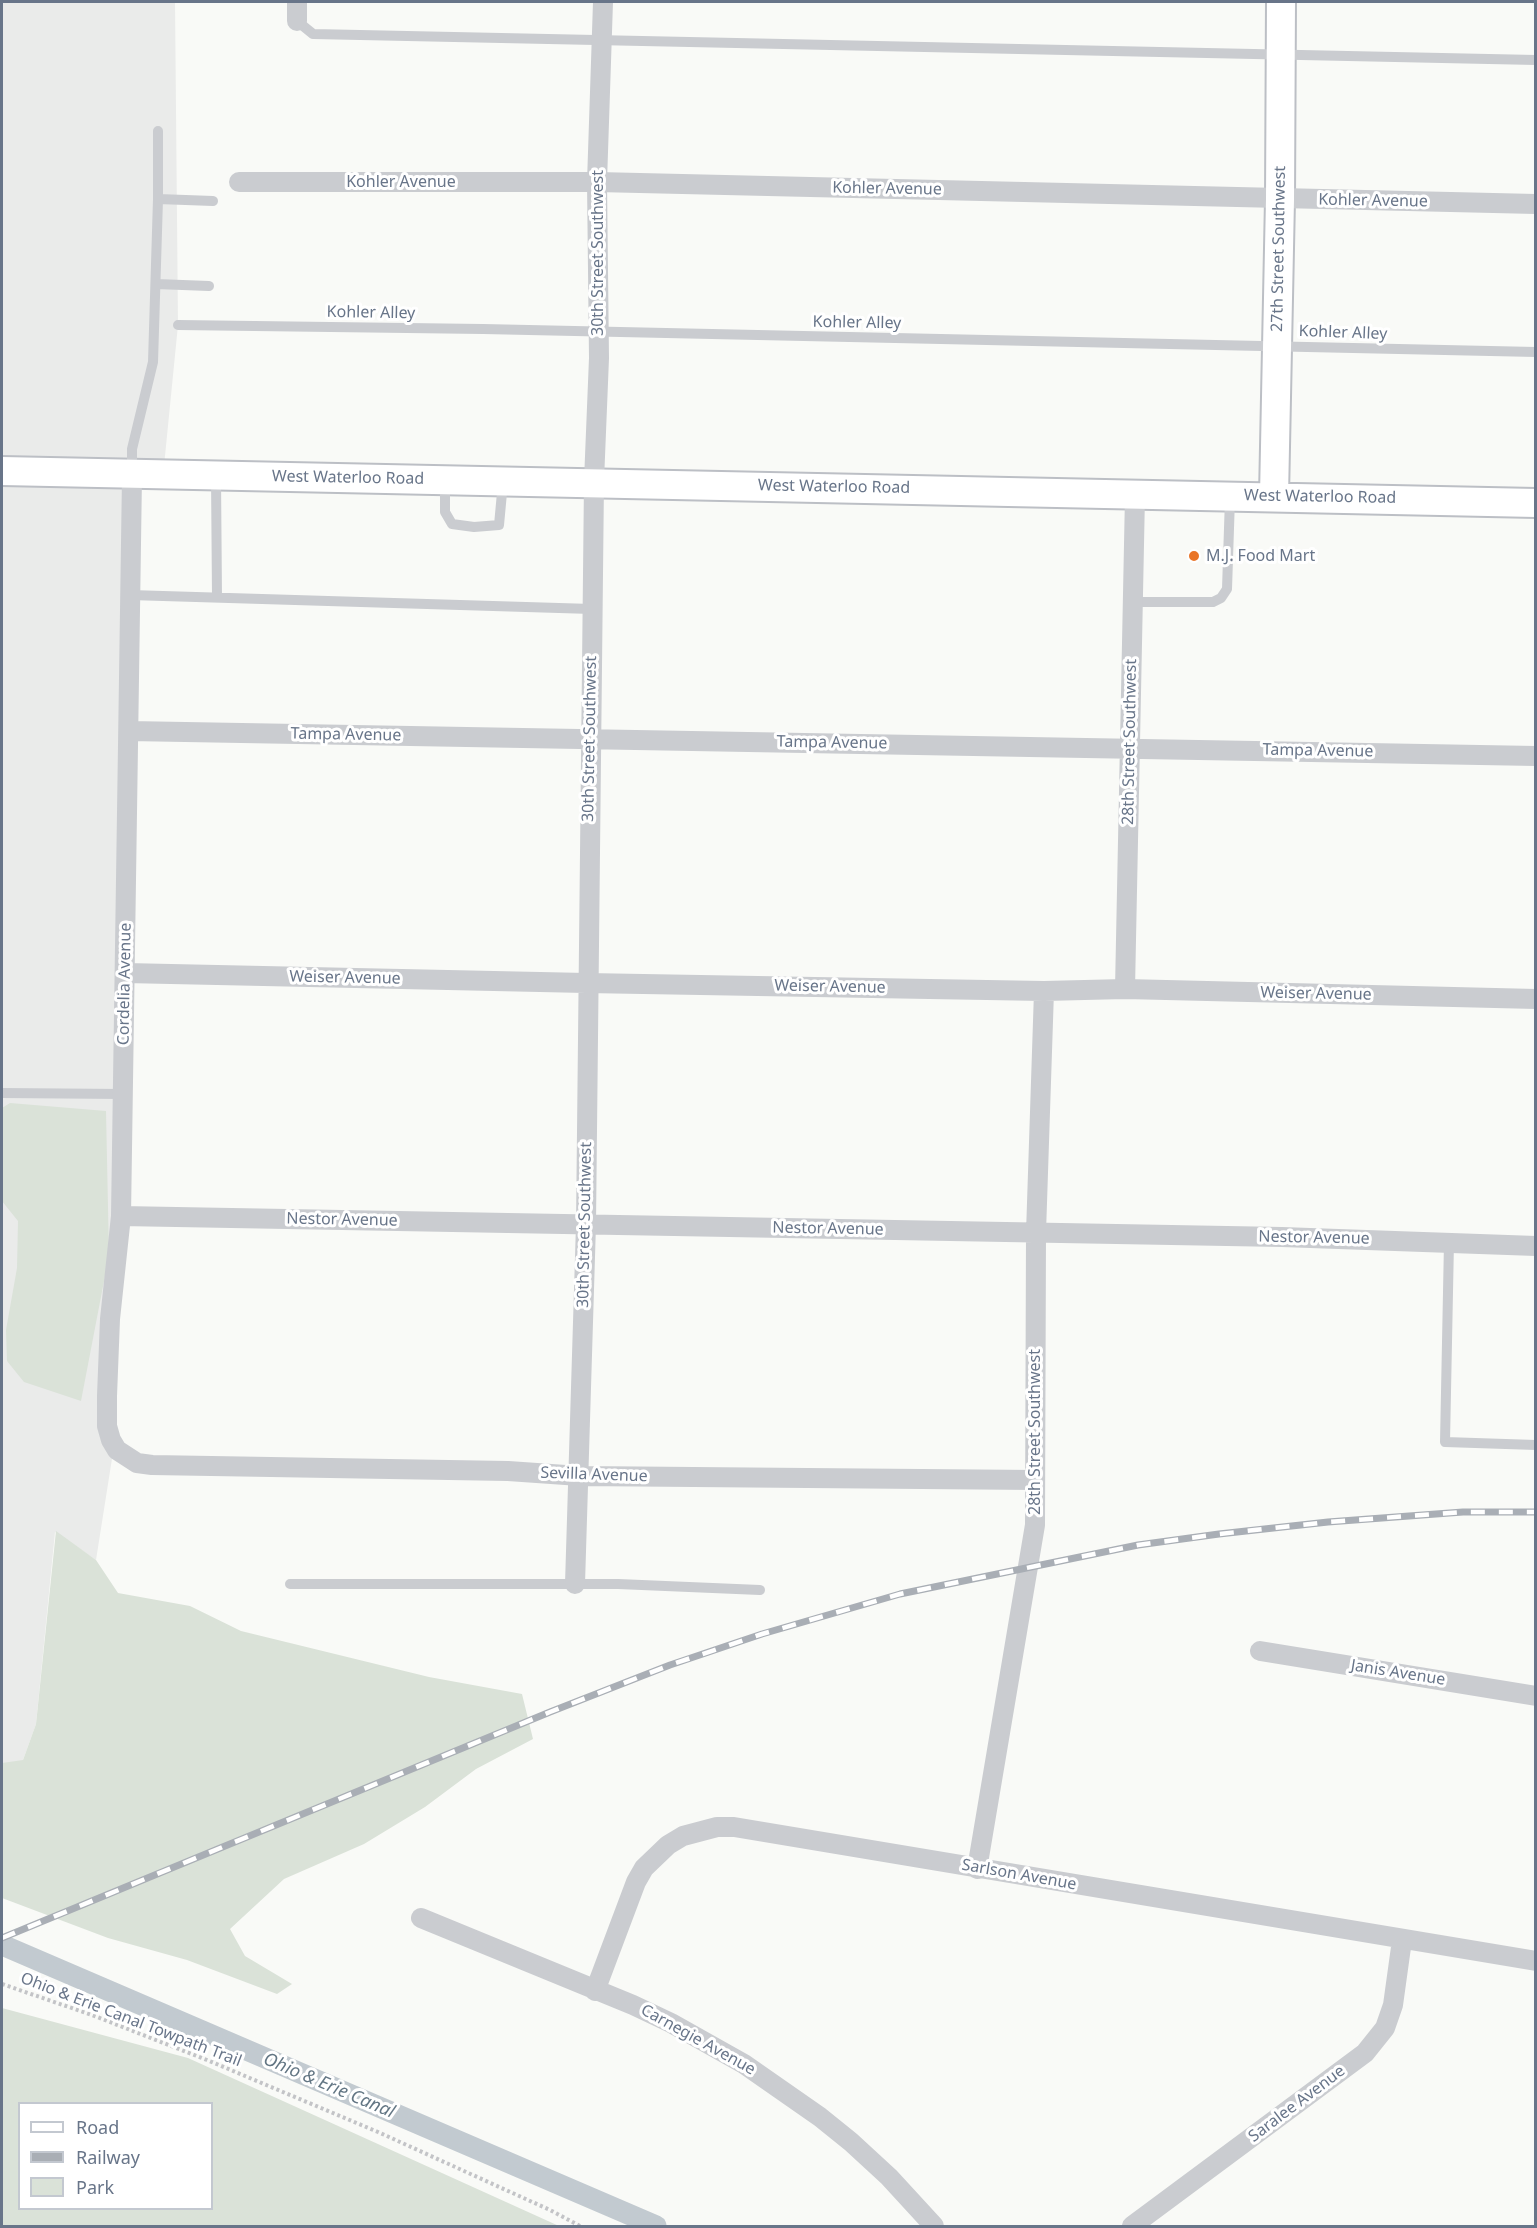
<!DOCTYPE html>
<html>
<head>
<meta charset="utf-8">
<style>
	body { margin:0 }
	#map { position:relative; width:1537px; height:2228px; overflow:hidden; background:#f9faf7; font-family:"Noto Sans",sans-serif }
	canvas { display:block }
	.frame { position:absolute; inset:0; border:3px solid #687589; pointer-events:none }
	.legend { position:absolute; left:18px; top:2102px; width:195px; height:108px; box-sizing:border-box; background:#fff; border:2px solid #c3c8d0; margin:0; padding:8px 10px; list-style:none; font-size:18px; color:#687589 }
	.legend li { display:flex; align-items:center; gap:12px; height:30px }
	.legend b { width:30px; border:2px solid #c3c8d0 }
</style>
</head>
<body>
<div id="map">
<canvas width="1537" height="2228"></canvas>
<div class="frame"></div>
<ul class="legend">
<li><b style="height:8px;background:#fff"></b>Road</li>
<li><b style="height:8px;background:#a9aeb5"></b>Railway</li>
<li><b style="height:16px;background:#dae2d8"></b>Park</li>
</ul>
</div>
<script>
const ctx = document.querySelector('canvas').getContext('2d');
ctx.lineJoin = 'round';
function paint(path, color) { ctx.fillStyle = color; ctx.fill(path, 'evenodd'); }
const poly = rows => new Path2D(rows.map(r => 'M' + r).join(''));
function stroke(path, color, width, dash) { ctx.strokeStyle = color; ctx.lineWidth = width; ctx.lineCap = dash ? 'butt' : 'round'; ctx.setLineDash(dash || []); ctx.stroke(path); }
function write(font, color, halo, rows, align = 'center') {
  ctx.font = font + ' "Noto Sans",sans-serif'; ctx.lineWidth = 6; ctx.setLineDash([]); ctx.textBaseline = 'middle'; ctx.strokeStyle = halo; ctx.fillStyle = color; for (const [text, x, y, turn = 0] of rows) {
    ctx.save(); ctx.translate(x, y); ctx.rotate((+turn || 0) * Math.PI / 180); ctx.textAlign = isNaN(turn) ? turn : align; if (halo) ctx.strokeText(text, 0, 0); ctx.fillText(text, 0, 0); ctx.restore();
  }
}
paint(poly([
	[2,2,175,2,178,325,163,476,133,476,114,1446,96,1560,55,1532,36,1724,23,1760,2,1802]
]), '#eaebea');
paint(poly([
	[10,1103,106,1111,109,1255,81,1401,24,1382,7,1361,6,1330,17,1268,18,1221,2,1201,2,1108],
	[56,1531,96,1560,118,1593,190,1606,241,1631,429,1677,522,1694,533,1739,476,1769,425,1807,364,1844,284,1879,230,1929,245,1956,292,1984,277,1994,187,1960,108,1938,2,1898,2,1763,23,1760,36,1724],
	[2,2008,188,2058,559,2226,2,2226],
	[20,2104,212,2104,212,2208,20,2208]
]), '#dae2d8');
stroke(poly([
	[2,1945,656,2226]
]), '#c2cad0', 21);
const secondary = poly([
	[2,471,1536,503],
	[1274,496,1280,199,1281,2]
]);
stroke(secondary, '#bcbfc5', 32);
stroke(poly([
	[2,1984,92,2015,207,2060,378,2132,550,2210,580,2226]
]), '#c3c4c7', 4, [3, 3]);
stroke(poly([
	[297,21,313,34,1536,60],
	[158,131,158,199],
	[156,284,209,286],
	[178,325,483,329,1536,352],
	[132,472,132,449,153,362,158,199,213,201],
	[216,477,217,597],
	[445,483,445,512,452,524,474,527,499,525,503,482],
	[130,595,592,609],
	[1133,602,1213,602,1221,598,1227,589,1230,498],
	[2,1093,123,1094],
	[1449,1242,1445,1442,1536,1445],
	[290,1584,618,1584,760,1590]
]), '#caccd0', 10);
stroke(poly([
	[297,21,297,2],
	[239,182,597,182,1536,204],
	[132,476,121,1216,110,1319,107,1396,107,1426,111,1440,117,1450,137,1463,152,1465,508,1471,580,1476,1035,1480],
	[129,731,1536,756],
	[125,973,586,983,1044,991,1125,989,1536,999],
	[1125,989,1135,495],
	[121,1216,1282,1237,1536,1246],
	[575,1584,586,1224,594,481,599,358,597,182,603,2],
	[1260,1651,1536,1696],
	[977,1869,1035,1525,1036,1233,1044,991],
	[421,1918,633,2005,671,2023,744,2064,820,2117,851,2142,889,2177,934,2226],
	[595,1991,636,1882,644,1868,668,1845,683,1836,717,1827,734,1827,1536,1961],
	[1132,2226,1365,2053,1385,2028,1393,2005,1402,1940]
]), '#caccd0', 20);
stroke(secondary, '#fff', 28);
const rail = poly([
	[2,1938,550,1712,670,1665,762,1634,900,1594,1138,1545,1219,1534,1328,1522,1463,1512,1536,1512]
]);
stroke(rail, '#a9aeb5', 7);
stroke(rail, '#fff', 4.5, [14]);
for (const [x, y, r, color] of [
	[1194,556,6,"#e97528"]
]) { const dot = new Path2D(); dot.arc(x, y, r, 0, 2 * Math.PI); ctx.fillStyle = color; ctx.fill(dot); stroke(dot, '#fff', 2); }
write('16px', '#687589', '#fff', [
	["Kohler Avenue",401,182],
	["Kohler Avenue",887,189,1],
	["Kohler Avenue",1373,201,1],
	["27th Street Southwest",1279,249,-89],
	["30th Street Southwest",598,253,-90],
	["Kohler Alley",371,313,1],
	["Kohler Alley",857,323,1],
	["Kohler Alley",1343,333,2],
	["West Waterloo Road",348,478,1],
	["West Waterloo Road",834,487,1],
	["West Waterloo Road",1320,497,1],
	["Tampa Avenue",346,735,1],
	["30th Street Southwest",590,739,-89],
	["28th Street Southwest",1130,742,-89],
	["Tampa Avenue",832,743,1],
	["Tampa Avenue",1318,751,1],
	["Weiser Avenue",345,978,1],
	["Cordelia Avenue",125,984,-89],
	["Weiser Avenue",830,987,1],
	["Weiser Avenue",1316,994,1],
	["Nestor Avenue",342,1220,1],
	["30th Street Southwest",585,1225,-89],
	["Nestor Avenue",828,1229,1],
	["Nestor Avenue",1314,1238,1],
	["28th Street Southwest",1035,1432,-90],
	["Sevilla Avenue",594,1475,2],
	["Janis Avenue",1398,1673,9],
	["Sarlson Avenue",1019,1875,10],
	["Ohio & Erie Canal Towpath Trail",131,2020,21],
	["Carnegie Avenue",698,2040,29],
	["Saralee Avenue",1297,2104,-37]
]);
write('16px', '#687589', '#fff', [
	["M.J. Food Mart",1206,556]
], 'left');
write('italic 18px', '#637684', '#fff', [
	["Ohio & Erie Canal",329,2086,23]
]);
</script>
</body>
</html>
